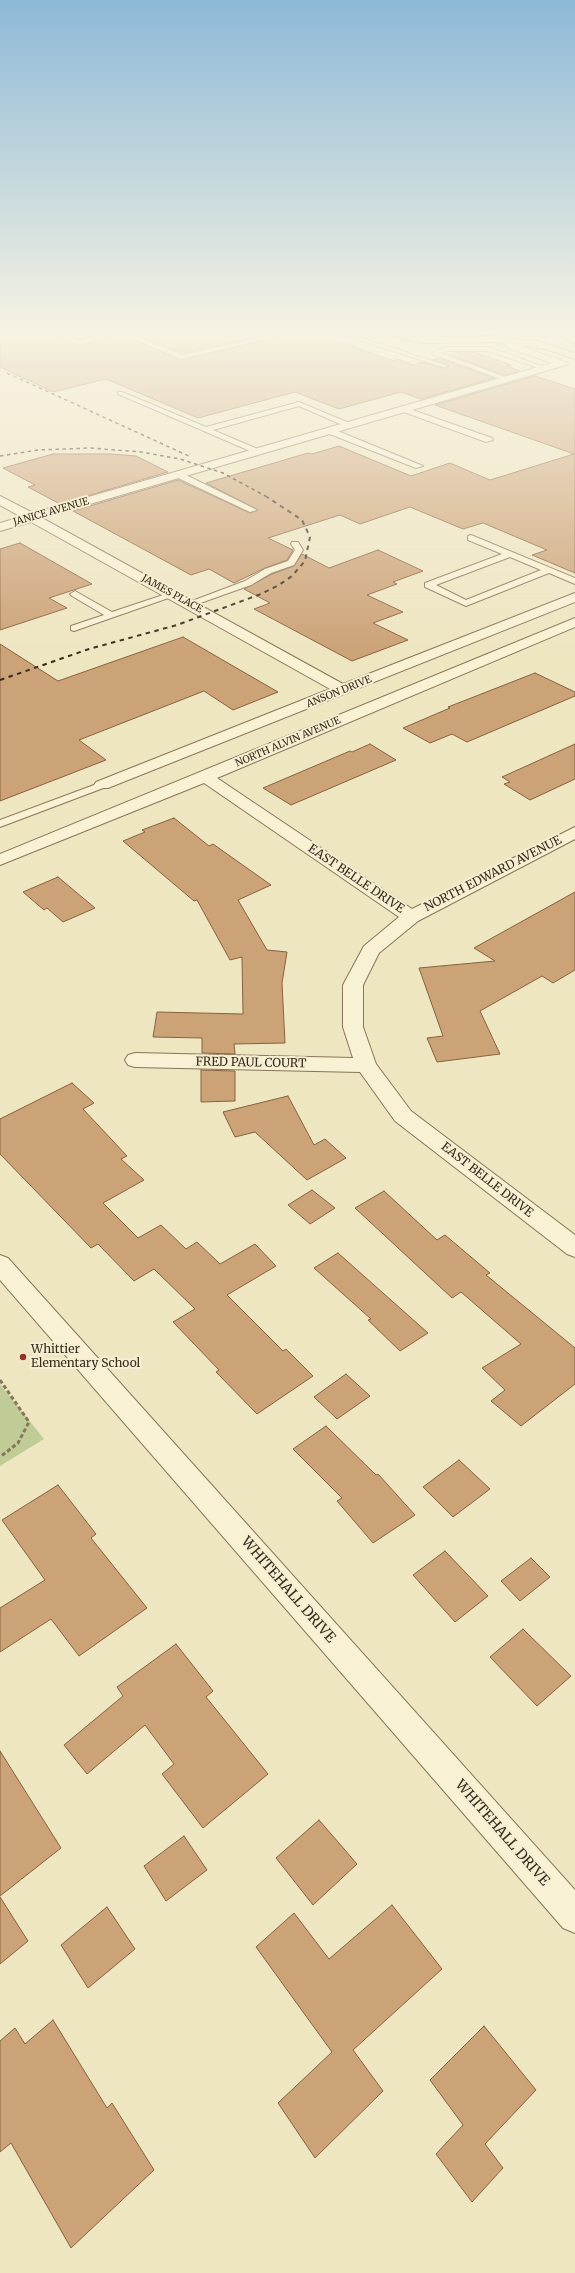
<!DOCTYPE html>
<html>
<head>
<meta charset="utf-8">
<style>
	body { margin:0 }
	canvas { display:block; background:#eee5c1 }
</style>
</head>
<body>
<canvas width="575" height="2273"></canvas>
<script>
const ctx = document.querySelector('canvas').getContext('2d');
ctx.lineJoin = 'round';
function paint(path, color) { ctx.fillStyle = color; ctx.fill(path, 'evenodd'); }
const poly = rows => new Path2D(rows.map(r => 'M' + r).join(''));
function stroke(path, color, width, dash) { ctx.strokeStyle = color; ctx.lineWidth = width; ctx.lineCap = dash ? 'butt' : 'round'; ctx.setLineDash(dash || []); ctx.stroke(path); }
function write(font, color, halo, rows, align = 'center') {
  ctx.font = font + ' Merriweather,serif'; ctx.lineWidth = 4; ctx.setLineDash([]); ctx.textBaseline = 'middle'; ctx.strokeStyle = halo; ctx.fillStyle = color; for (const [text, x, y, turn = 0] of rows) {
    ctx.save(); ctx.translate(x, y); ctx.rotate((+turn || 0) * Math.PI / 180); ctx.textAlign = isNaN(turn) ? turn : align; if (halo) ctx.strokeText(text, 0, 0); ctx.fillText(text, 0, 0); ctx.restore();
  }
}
paint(poly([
	[0,1384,44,1439,0,1466]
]), '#c0cc95');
const building = poly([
	[0,334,54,334,78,346,109,337,109,334,121,334,181,360,275,338,276,337,273,334,289,334,294,337,299,334,330,334,331,339,394,361,398,359,413,365,423,362,443,368,449,367,448,365,433,360,439,358,494,378,421,399,401,392,339,409,295,392,198,418,106,379,53,392,0,367,0,334],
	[68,334,100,334,79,339,68,334],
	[135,334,269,334,182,353,135,334],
	[461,352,474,352,511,365,507,366,520,371,505,375,450,355,461,352],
	[535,376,575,389,575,573,532,555,547,550,483,523,463,529,410,507,360,524,340,515,268,538,293,550,287,560,265,568,234,583,209,569,191,575,73,511,178,480,250,513,258,510,206,483,308,453,312,454,339,446,411,476,450,463,490,480,574,454,435,405,535,376],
	[53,454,110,454,136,456,168,472,60,504,28,487,35,485,3,468,53,454],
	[20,543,92,584,49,598,67,608,0,630,0,549,20,543],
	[378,550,423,571,393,582,397,584,367,595,403,612,373,623,408,640,352,661,254,609,270,603,244,589,272,574,294,566,302,554,329,568,378,550],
	[183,637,278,692,233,710,204,691,79,740,106,760,0,801,0,644,58,681,183,637],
	[535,673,575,692,575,696,467,742,452,734,430,743,403,728,450,708,448,707,535,673],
	[370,744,396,760,291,805,263,788,350,751,352,752,370,744],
	[575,744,575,779,530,800,504,784,510,782,502,777,575,744],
	[174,818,209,846,213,844,271,885,238,900,267,950,287,952,282,983,285,1043,234,1044,235,1054,202,1053,202,1038,153,1037,157,1012,243,1014,242,957,230,960,197,900,194,901,123,841,145,832,142,830,174,818],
	[58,877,95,908,63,922,47,908,44,910,23,892,58,877],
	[575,892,575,970,553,983,542,976,480,1011,500,1054,437,1062,427,1038,443,1036,419,968,495,961,474,948,575,892],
	[201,1070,235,1071,235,1101,201,1102,201,1070],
	[72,1083,94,1103,83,1109,127,1156,121,1159,144,1180,103,1203,138,1238,161,1225,186,1249,197,1242,220,1264,255,1244,276,1266,227,1295,283,1351,286,1349,313,1376,257,1414,216,1372,219,1370,173,1322,195,1309,154,1269,134,1281,98,1244,91,1248,0,1154,0,1119,72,1083],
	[288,1096,314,1145,325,1139,346,1158,307,1180,255,1132,235,1137,223,1112,288,1096],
	[312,1190,335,1208,310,1224,288,1205,312,1190],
	[384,1191,437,1240,445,1235,490,1273,486,1275,575,1348,575,1384,521,1426,491,1401,505,1390,482,1368,521,1344,461,1292,452,1298,355,1208,384,1191],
	[338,1253,428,1333,400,1351,368,1320,371,1319,314,1268,338,1253],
	[346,1374,370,1396,337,1419,314,1397,346,1374],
	[326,1426,376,1475,378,1474,415,1515,373,1543,337,1501,342,1498,293,1449,326,1426],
	[459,1460,490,1489,453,1517,423,1487,459,1460],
	[58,1485,96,1534,91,1538,147,1608,79,1656,51,1619,0,1652,0,1608,45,1580,2,1520,58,1485],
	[445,1551,488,1596,455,1622,413,1575,445,1551],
	[531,1558,550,1577,520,1601,501,1581,531,1558],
	[523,1629,571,1676,537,1706,490,1657,523,1629],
	[176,1644,213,1691,206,1697,268,1774,203,1828,162,1774,174,1764,145,1725,87,1774,64,1745,123,1696,117,1687,176,1644],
	[0,1751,61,1848,0,1896,0,1751],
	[319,1820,357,1864,313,1905,276,1858,319,1820],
	[184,1836,207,1870,166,1901,144,1866,184,1836],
	[0,1897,28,1941,0,1964,0,1897],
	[392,1905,442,1969,353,2050,383,2091,315,2158,278,2103,332,2052,256,1947,294,1913,329,1959,392,1905],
	[107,1907,135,1949,88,1988,61,1945,107,1907],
	[53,2020,107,2108,112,2103,154,2170,71,2248,11,2143,0,2152,0,2041,15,2028,25,2044,53,2020],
	[484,2026,536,2090,485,2144,503,2168,472,2202,436,2154,463,2125,430,2080,484,2026]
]);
paint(building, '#cca277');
stroke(building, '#87623e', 1);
const lane = poly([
	[55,334,64,334,79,341,106,334,109,336,78,345,55,334],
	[122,334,131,334,182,355,272,335,275,337,181,359,122,334],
	[290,334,298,334,295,336,290,334],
	[340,334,350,334,448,366,443,367,340,334],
	[450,347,489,347,547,368,542,369,488,351,450,351,440,353,508,378,509,379,506,381,432,354,437,350,450,347],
	[118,392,122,392,206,427,299,402,354,425,347,427,299,406,213,430,260,450,260,454,257,454,118,394,118,392],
	[404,407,492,438,493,440,486,442,401,411,400,409,404,407],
	[327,429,333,429,423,466,416,468,327,433,327,429],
	[176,473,182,473,257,510,250,512,176,477,176,473],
	[471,535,575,578,575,584,549,573,466,606,425,587,425,583,502,554,468,540,468,536,471,535],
	[510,557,541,570,466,600,436,585,510,557],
	[292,542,298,542,303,550,294,565,271,573,251,585,192,606,184,604,245,581,265,569,288,561,295,550,291,544,292,542],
	[75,591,112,612,169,593,177,595,74,631,71,630,71,626,104,615,72,596,70,594,75,591],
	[102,782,108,785,106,787,0,827,0,820,102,782]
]);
const street = poly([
	[496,334,507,334,515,344,568,363,566,365,42,518,343,684,575,593,575,602,108,788,96,788,94,785,96,782,330,689,31,522,0,531,0,523,21,517,0,505,0,496,33,513,552,363,508,348,496,334],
	[575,618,575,627,217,778,412,909,575,827,575,839,418,921,379,953,363,985,363,1027,376,1064,411,1111,575,1235,575,1257,567,1254,395,1121,360,1072,135,1067,128,1065,125,1060,128,1055,135,1053,353,1058,343,1027,343,985,364,946,399,917,204,783,0,865,0,854,575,618],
	[0,1255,8,1258,575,1890,575,1933,563,1928,0,1280,0,1255]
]);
const primary = poly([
	[385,334,405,334,421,337,497,336,531,341,535,340,575,353,575,359,545,349,497,342,421,343,385,334],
	[556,334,569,334,575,337,575,344,556,334]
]);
stroke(lane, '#877659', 2);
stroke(street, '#877659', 2);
stroke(primary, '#55432d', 2);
stroke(poly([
	[0,1380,29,1422,18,1443,0,1457]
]), '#877659', 3, [4, 2.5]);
paint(lane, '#f9f1d4');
paint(street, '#f9f1d4');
paint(primary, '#f2de98');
stroke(poly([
	[7,373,191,457],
	[0,456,38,450,90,448,141,452,180,459,223,473,269,498]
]), '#372c1d', 1.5, [3.5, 3.5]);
stroke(poly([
	[0,680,89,649,177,625,261,594,279,585,292,576,305,561,310,537,302,520,267,497]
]), '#372c1d', 2, [4.5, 4.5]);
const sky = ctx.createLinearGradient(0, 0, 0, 652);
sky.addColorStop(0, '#8db9d6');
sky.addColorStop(0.51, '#f7f3e3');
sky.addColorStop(1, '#f7f3e300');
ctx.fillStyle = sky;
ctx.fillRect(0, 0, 575, 652);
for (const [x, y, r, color] of [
	[23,1357,4,"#973228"]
]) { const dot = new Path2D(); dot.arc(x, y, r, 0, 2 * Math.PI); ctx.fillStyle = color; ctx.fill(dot); stroke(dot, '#f5eed1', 1.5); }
write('10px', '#372c1d', '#f5eed1', [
	["JANICE AVENUE",51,512,-16],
	["JAMES PLACE",172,594,29],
	["ANSON DRIVE",339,692,-22],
	["NORTH ALVIN AVENUE",288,742,-23]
]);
write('12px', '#372c1d', '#f5eed1', [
	["NORTH EDWARD AVENUE",493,874,-27],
	["EAST BELLE DRIVE",356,879,34],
	["FRED PAUL COURT",251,1063,1],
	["EAST BELLE DRIVE",487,1180,38]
]);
write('12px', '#372c1d', '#f5eed1', [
	["Whittier",31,1350],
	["Elementary School",31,1364]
], 'left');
write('14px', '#372c1d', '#f5eed1', [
	["WHITEHALL DRIVE",288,1590,49],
	["WHITEHALL DRIVE",502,1833,49]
]);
</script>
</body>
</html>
